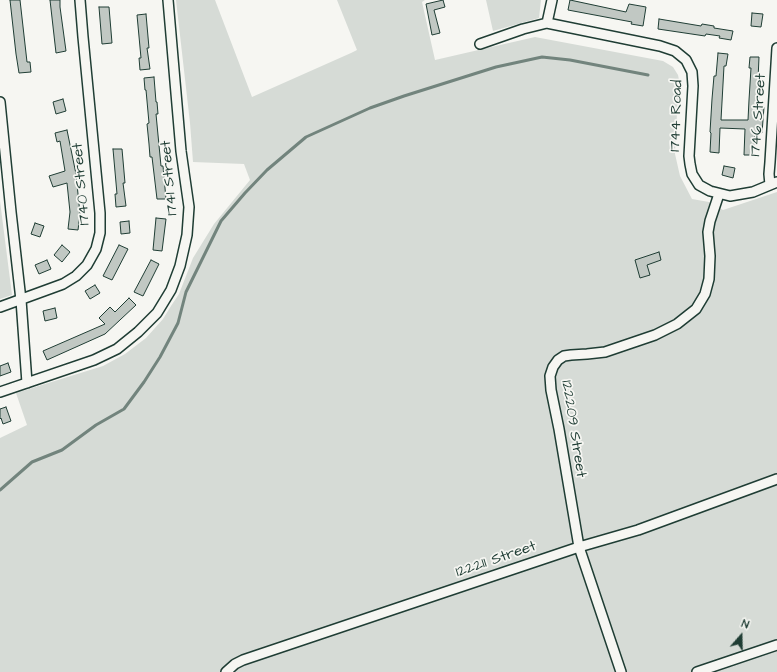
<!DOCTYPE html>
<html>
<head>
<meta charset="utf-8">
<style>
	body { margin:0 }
	#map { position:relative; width:777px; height:672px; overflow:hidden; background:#f6f6f2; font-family:"Architects Daughter",sans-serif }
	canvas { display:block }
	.north { position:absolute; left:721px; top:616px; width:40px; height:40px; -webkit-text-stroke:3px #f6f6f2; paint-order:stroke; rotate:20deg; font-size:11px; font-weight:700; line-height:16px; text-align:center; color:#1f3d34 }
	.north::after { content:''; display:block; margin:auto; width:14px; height:18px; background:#1f3d34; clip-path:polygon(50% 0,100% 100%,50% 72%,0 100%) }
</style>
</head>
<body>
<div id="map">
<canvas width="777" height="672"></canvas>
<div class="north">N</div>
</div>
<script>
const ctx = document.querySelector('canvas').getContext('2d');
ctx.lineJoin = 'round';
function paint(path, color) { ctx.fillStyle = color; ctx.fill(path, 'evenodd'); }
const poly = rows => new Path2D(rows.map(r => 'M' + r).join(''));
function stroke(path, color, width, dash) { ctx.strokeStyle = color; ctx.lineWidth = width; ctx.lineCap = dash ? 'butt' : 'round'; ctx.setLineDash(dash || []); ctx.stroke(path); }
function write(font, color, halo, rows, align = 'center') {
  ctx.font = font + ' "Architects Daughter",sans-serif'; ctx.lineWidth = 3.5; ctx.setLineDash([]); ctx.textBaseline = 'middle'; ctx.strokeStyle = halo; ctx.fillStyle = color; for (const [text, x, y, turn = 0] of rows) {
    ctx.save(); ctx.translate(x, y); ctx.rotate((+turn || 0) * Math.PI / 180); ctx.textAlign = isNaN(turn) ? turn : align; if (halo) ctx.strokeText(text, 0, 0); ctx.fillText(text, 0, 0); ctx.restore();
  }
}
paint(poly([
	[176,0,215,0,252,97,351,53,357,50,337,0,425,0,422,2,435,60,535,37,663,61,673,67,678,75,680,85,677,113,675,154,680,176,692,199,709,202,723,210,777,192,777,672,0,672,0,438,27,425,16,393,103,366,125,354,146,338,163,319,171,306,179,294,193,258,214,224,250,180,244,164,193,162,190,123],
	[486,0,541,0,539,18,493,31],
	[0,201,12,295,0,299]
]), '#d6dbd6');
stroke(poly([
	[0,490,32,462,62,450,96,425,124,409,144,382,160,357,178,323,186,292,221,221,245,193,267,170,306,137,370,108,404,96,496,67,542,57,570,60,648,75]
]), '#72847d', 3);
const building = poly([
	[10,0,20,0,27,62,30,62,31,72,19,73,16,54,10,0],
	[50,0,60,0,60,7,66,51,56,53,50,0],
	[443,0,445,7,434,10,440,33,432,35,426,4,443,0],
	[570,0,626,12,629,4,646,7,643,26,631,24,632,22,568,10,570,0],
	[99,7,109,7,112,43,102,44,99,7],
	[752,13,763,14,761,27,751,26,752,13],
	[146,14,149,48,147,48,150,69,140,70,139,58,141,58,137,15,146,14],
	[659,19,701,26,702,24,714,26,714,28,733,31,731,40,719,38,720,36,706,34,705,36,658,29,659,19],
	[718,53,728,54,726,66,724,66,721,120,748,120,749,100,751,68,749,68,750,57,759,57,758,80,760,80,758,106,764,107,762,133,755,132,753,155,744,155,745,129,720,128,719,153,710,152,711,133,710,132,712,99,714,76,716,76,718,53],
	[154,77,156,102,157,102,158,114,156,114,158,135,161,166,163,166,166,199,157,199,152,157,150,157,149,144,147,124,149,123,146,90,145,90,144,78,154,77],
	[63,99,66,111,56,114,53,102,63,99],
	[67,130,76,174,80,214,78,230,68,229,70,212,67,183,53,187,49,176,65,171,60,141,57,142,55,133,67,130],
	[113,149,122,149,125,183,123,183,126,206,116,207,115,194,117,194,113,149],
	[724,166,735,168,733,178,722,175,724,166],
	[156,218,166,219,162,251,153,250,156,218],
	[129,221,130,233,121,234,120,222,129,221],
	[35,223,44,226,40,237,31,234,35,223],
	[62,245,70,252,62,262,54,255,62,245],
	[119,245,128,249,112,280,103,276,119,245],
	[659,252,661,260,647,265,650,275,640,278,635,260,659,252],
	[47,260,51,269,39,274,35,265,47,260],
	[151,260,159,264,143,296,134,292,151,260],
	[95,285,100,293,90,299,85,291,95,285],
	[129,298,136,305,105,334,47,360,43,351,105,324,99,318,110,307,115,312,129,298],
	[55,308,57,318,45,321,43,311,55,308],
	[8,363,11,372,0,376,0,366,8,363],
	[6,407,11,421,3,424,1,418,0,419,0,409,6,407]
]);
paint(building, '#c1c8c3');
stroke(building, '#1f3d34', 1);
const minor = poly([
	[547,23,552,0],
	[480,44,523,29,547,23,660,46,675,51,686,60,692,72,693,86,689,156,690,164,692,174,699,185,710,191,730,196,753,192,777,182],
	[0,102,11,212,21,300,27,383],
	[770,185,769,174,770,162,777,48],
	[0,307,63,284,76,276,87,265,96,249,100,233,100,213,83,37,80,0],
	[0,392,94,360,117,349,138,332,157,313,171,290,180,266,187,235,189,207,181,151,168,0],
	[226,672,235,664,243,660,579,547,638,530,777,479],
	[621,672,579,547,559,429,551,390,550,376,553,367,558,360,564,356,571,355,587,354,605,352,655,335,677,324,696,309,705,294,709,279,710,256,708,232,710,221,719,194],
	[697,672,777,645]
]);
stroke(minor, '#1f3d34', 12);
stroke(minor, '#f6f6f2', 9);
write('15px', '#1f3d34', '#f6f6f2', [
	["1746 Street",759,115,-86],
	["1744 Road",677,116,-88],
	["1741 Street",170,178,-95],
	["1740 Street",82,184,-95],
	["122209 Street",573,429,81],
	["122211 Street",496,560,-19]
]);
</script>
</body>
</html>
